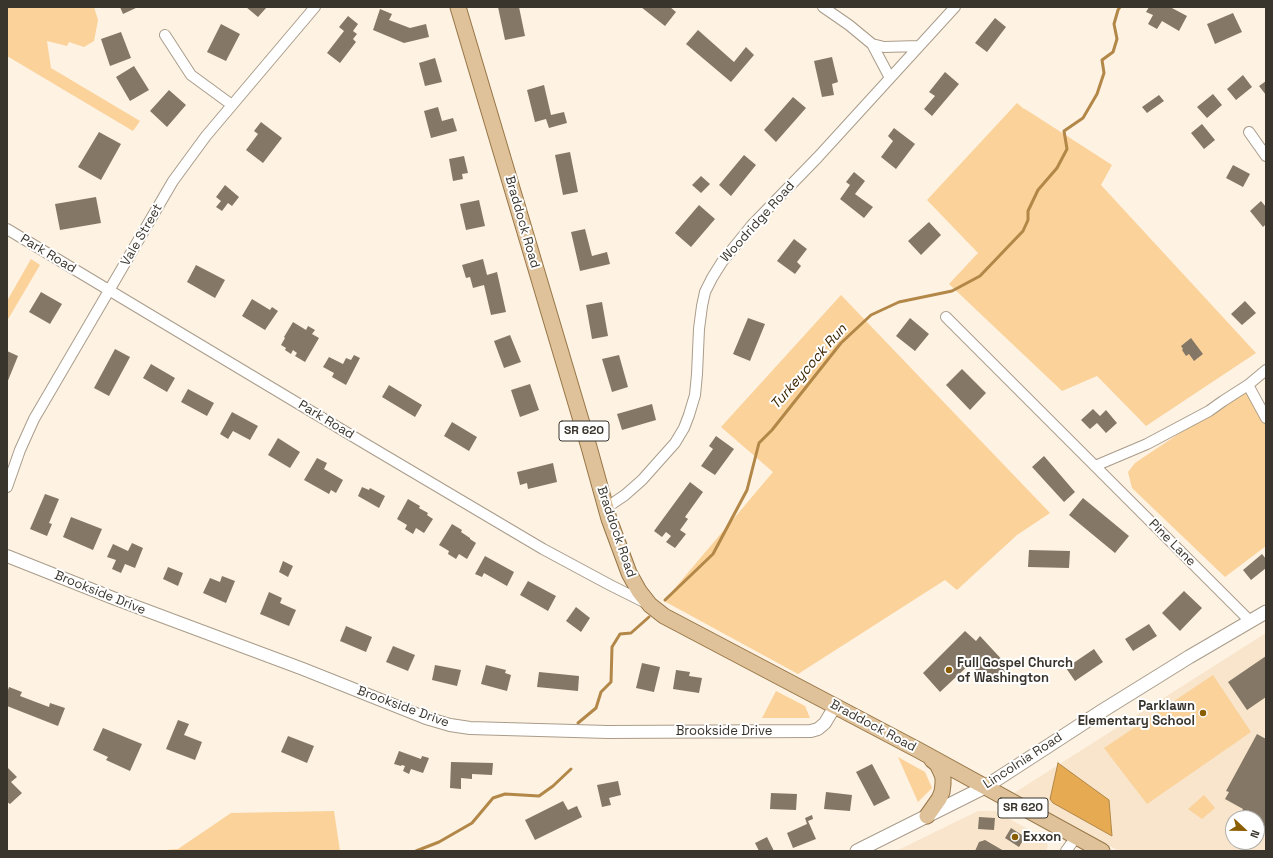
<!DOCTYPE html>
<html>
<head>
<meta charset="utf-8">
<style>
	body { margin:0 }
	#map { position:relative; width:1273px; height:858px; overflow:hidden; background:#fef2e3; font-family:"Space Grotesk",sans-serif }
	canvas { display:block }
	.frame { position:absolute; inset:0; border:8px solid #39342c; pointer-events:none }
	.north { position:absolute; left:1225px; top:810px; width:40px; height:40px; box-sizing:border-box; background:#fff; border:1px solid #b0aeab; border-radius:50%; rotate:112deg; font-size:11px; font-weight:700; line-height:16px; text-align:center; color:#39342c }
	.north::after { content:''; display:block; margin:auto; width:14px; height:18px; background:#8b5d02; clip-path:polygon(50% 0,100% 100%,50% 72%,0 100%) }
</style>
</head>
<body>
<div id="map">
<canvas width="1273" height="858"></canvas>
<div class="frame"></div>
<div class="north">N</div>
</div>
<script>
const ctx = document.querySelector('canvas').getContext('2d');
ctx.lineJoin = 'round';
function paint(path, color) { ctx.fillStyle = color; ctx.fill(path, 'evenodd'); }
const poly = rows => new Path2D(rows.map(r => 'M' + r).join(''));
function stroke(path, color, width, dash) { ctx.strokeStyle = color; ctx.lineWidth = width; ctx.lineCap = dash ? 'butt' : 'round'; ctx.setLineDash(dash || []); ctx.stroke(path); }
function write(font, color, halo, rows, align = 'center') {
  ctx.font = font + ' "Space Grotesk",sans-serif'; ctx.lineWidth = 4; ctx.setLineDash([]); ctx.textBaseline = 'middle'; ctx.strokeStyle = halo; ctx.fillStyle = color; for (const [text, x, y, turn = 0] of rows) {
    ctx.save(); ctx.translate(x, y); ctx.rotate((+turn || 0) * Math.PI / 180); ctx.textAlign = isNaN(turn) ? turn : align; if (halo) ctx.strokeText(text, 0, 0); ctx.fillText(text, 0, 0); ctx.restore();
  }
}
paint(poly([
	[1266,633,1266,851,1119,851,1014,793],
	[1233,818,1257,818,1257,842,1233,842],
	[978,811,995,811,1042,837,1048,845,1046,851,896,851]
]), '#f8e5cb');
paint(poly([
	[7,7,94,7,98,20,94,41,84,47,69,42,67,46,47,41,51,68,140,121,133,131,7,56],
	[1017,103,1024,109,1025,109,1112,165,1101,185,1256,353,1146,426,1097,376,1062,391,949,284,978,253,927,200],
	[31,259,40,265,7,321,7,301],
	[841,295,1050,513,1017,535,957,590,945,580,798,674,664,601,773,472,721,427],
	[1253,384,1266,408,1266,546,1225,577,1132,488,1128,472,1135,463],
	[1213,675,1251,732,1147,804,1104,748],
	[776,691,805,706,810,718,762,718],
	[898,757,925,772,932,788,918,802],
	[1204,795,1215,808,1202,819,1188,809],
	[334,811,340,851,153,851,178,849,231,813]
]), '#fbd299');
const water = poly([
	[1058,763,1109,800,1112,836,1053,803,1050,799,1058,763]
]);
paint(water, '#e6ab52');
stroke(water, '#b28747', 1);
stroke(poly([
	[665,600,713,554,747,490,759,443,772,430,841,343,871,315,899,302,952,291,980,276,1023,231,1028,220,1028,211,1038,190,1057,168,1067,149,1064,131,1083,118,1097,94,1104,73,1102,60,1113,52,1117,39,1114,24,1118,10,1120,7],
	[578,723,596,708,601,692,611,682,612,647,620,634,631,633,649,617],
	[416,851,439,842,472,823,493,798,505,794,539,796,553,786,571,769]
]), '#b28747', 3);
paint(poly([
	[120,7,138,7,123,14],
	[246,7,267,7,258,17],
	[498,7,519,7,525,36,505,40],
	[641,7,670,7,676,12,665,26],
	[1149,7,1170,7,1187,16,1179,31,1162,21,1157,29,1148,24,1153,15,1146,12],
	[380,9,392,14,389,20,410,28,426,24,429,37,404,43,373,30],
	[1233,13,1242,32,1215,44,1207,24],
	[348,16,358,24,353,31,357,34,353,39,356,42,340,63,327,53,344,31,339,27],
	[995,18,1006,27,987,52,975,43],
	[221,24,240,34,226,61,207,52],
	[698,30,734,62,746,47,754,55,731,82,686,44],
	[121,32,131,58,110,66,101,39],
	[832,57,838,82,832,84,834,95,822,97,814,61],
	[435,58,442,82,425,86,419,63],
	[134,66,149,90,130,101,116,77],
	[945,72,959,84,932,116,924,109,935,96,929,92],
	[1243,75,1252,87,1236,100,1227,89],
	[1266,81,1266,95,1259,86],
	[544,85,551,115,564,112,567,123,549,128,546,119,535,122,527,90],
	[169,90,186,105,167,127,150,111],
	[1213,94,1222,105,1207,118,1197,107],
	[1159,95,1164,101,1147,113,1142,107],
	[793,97,806,108,776,142,764,130],
	[438,107,442,121,453,118,457,131,431,138,424,111],
	[261,122,282,138,263,163,246,150,258,134,254,131],
	[1202,124,1215,140,1204,149,1191,133],
	[894,128,915,144,896,169,881,157,893,141,888,136],
	[99,132,121,144,101,180,78,167],
	[570,152,578,192,563,195,555,155],
	[744,155,756,165,731,196,719,185],
	[464,156,468,173,462,174,463,179,453,181,449,159],
	[1233,165,1250,174,1243,187,1226,178],
	[854,172,865,181,855,194,873,207,864,218,840,199,850,185,846,182],
	[701,176,710,184,701,193,692,185],
	[225,185,239,197,232,206,228,203,222,211,216,207,221,201,216,197],
	[96,197,101,223,60,230,55,204],
	[479,200,485,226,466,230,460,204],
	[1261,201,1266,207,1266,224,1263,227,1250,211],
	[699,205,715,219,691,247,675,233],
	[929,222,941,235,921,255,908,241],
	[585,229,592,256,607,252,610,264,580,271,571,232],
	[794,239,807,249,797,262,801,266,795,274,777,261],
	[483,259,487,275,497,272,506,312,491,315,484,285,473,288,470,277,466,278,462,265],
	[196,265,225,280,215,298,187,282],
	[41,292,62,304,50,324,29,312],
	[252,299,270,310,272,307,278,311,265,330,242,316],
	[1245,301,1256,313,1242,325,1231,314],
	[602,302,608,336,592,339,586,305],
	[748,318,765,324,750,361,733,354],
	[910,318,929,334,915,351,896,336],
	[293,322,306,330,308,326,315,330,312,334,319,338,305,362,295,356,297,353,293,350,291,354,285,350,286,348,281,345,285,338,284,337],
	[510,335,521,362,504,368,494,341],
	[1191,338,1203,354,1194,361,1189,354,1186,356,1182,350,1183,349,1181,346],
	[115,349,130,357,109,396,94,388],
	[7,351,18,356,7,383],
	[354,355,360,358,346,385,332,377,334,373,323,367,329,357,343,364,346,358,351,360],
	[619,355,628,387,612,392,602,359],
	[151,364,175,378,167,392,143,378],
	[962,369,986,393,970,410,946,385],
	[530,384,539,410,520,417,511,390],
	[389,385,422,405,415,417,382,397],
	[188,389,214,403,207,416,181,402],
	[652,404,656,420,622,430,617,414],
	[1093,409,1100,416,1106,410,1117,423,1106,433,1097,423,1090,429,1081,420],
	[232,412,258,426,250,440,233,431,228,439,220,434],
	[452,422,477,437,469,451,444,436],
	[716,436,734,449,715,475,701,466,713,449,709,446],
	[278,438,300,452,290,468,268,455],
	[1044,456,1075,492,1064,502,1032,467],
	[317,458,327,463,324,469,343,480,336,493,331,490,329,494,304,480],
	[553,463,557,482,528,489,527,483,520,485,517,472],
	[690,482,703,492,685,517,688,519,680,530,686,534,675,548,666,542,671,536,666,532,662,537,654,531],
	[362,487,369,490,370,488,385,496,379,508,358,496],
	[45,494,59,499,49,523,52,524,47,536,30,529],
	[1083,498,1129,536,1115,553,1069,515],
	[408,499,420,506,419,508,428,513,427,515,433,519,424,533,416,528,413,534,405,529,407,525,397,519],
	[71,517,102,529,93,550,63,537],
	[452,524,462,530,461,532,470,538,470,539,476,543,467,559,459,554,456,559,448,554,449,551,439,545],
	[132,543,143,548,135,568,125,564,121,573,112,569,116,560,107,557,113,544,128,551],
	[1029,550,1070,551,1069,568,1028,567],
	[1262,554,1266,559,1266,568,1251,580,1243,570],
	[485,556,514,572,507,586,484,573,482,577,475,574],
	[283,561,293,566,288,577,279,572],
	[168,567,183,573,178,586,163,579],
	[222,576,235,581,226,603,203,593,210,578,220,582],
	[528,581,556,596,548,611,520,595],
	[1184,591,1202,608,1180,631,1162,613],
	[269,592,282,598,280,603,296,610,289,626,260,614],
	[576,607,590,618,581,632,566,621],
	[1149,624,1157,636,1133,651,1125,639],
	[346,626,372,637,366,652,340,641],
	[965,631,976,641,980,636,1006,664,1002,668,1005,671,1000,677,995,673,987,681,970,664,940,692,923,673],
	[393,646,415,655,408,671,386,662],
	[1094,649,1103,662,1075,681,1066,668],
	[1266,656,1266,697,1247,710,1228,682],
	[642,663,660,667,654,692,636,688],
	[435,665,461,670,457,686,432,680],
	[486,665,506,670,505,673,511,675,507,691,481,684],
	[676,670,690,672,689,676,702,678,699,693,673,689],
	[539,672,579,676,578,691,537,687],
	[9,687,22,692,20,696,49,707,50,703,65,708,58,726,7,706,7,693],
	[178,720,189,724,184,735,202,742,195,760,166,749],
	[103,728,142,744,130,771,106,760,108,757,93,750],
	[1257,734,1266,739,1266,832,1257,827,1257,818,1239,817,1243,809,1225,799,1229,792,1226,791],
	[288,736,314,746,307,763,281,752],
	[399,751,421,759,422,756,429,758,423,773,411,769,409,774,403,771,405,766,402,765,401,766,394,764],
	[451,762,493,763,492,775,472,774,472,779,461,778,461,789,450,788],
	[872,764,890,798,874,806,856,772],
	[7,767,17,777,11,782,22,793,10,804,7,802],
	[618,781,621,795,609,798,611,805,602,807,597,785],
	[826,792,852,795,850,811,824,809],
	[771,793,797,794,796,810,770,809],
	[563,801,568,810,577,806,582,817,535,840,525,820],
	[812,815,813,819,808,821,816,839,793,848,787,833,807,824,805,818],
	[979,817,995,818,994,830,978,829],
	[1011,828,1025,837,1019,847,1005,838],
	[767,837,774,851,759,851,755,843],
	[985,840,1004,851,975,851,979,842]
]), '#847766');
const minor = poly([
	[823,7,849,25,872,44,890,78],
	[165,35,191,75,232,105],
	[872,44,884,47,919,46],
	[1249,132,1266,156],
	[7,229,369,446,543,549,610,585,646,603],
	[946,317,1250,621],
	[1248,385,1266,418],
	[1095,466,1147,444,1209,411,1223,401,1248,385,1266,370],
	[7,487,20,450,34,419,173,181,206,136,315,7],
	[606,508,625,495,642,480,675,443,684,428,689,415,695,395,697,374,699,329,702,306,705,292,712,278,722,262,752,225,818,157,955,7],
	[1066,851,1076,837]
]);
const tertiary = poly([
	[7,556,113,598,303,669,426,718,450,725,470,728,608,732,811,731,818,729,825,723,835,706]
]);
const secondary = poly([
	[857,851,985,787,1102,711,1189,657,1266,612]
]);
const primary = poly([
	[458,7,589,447,609,519,629,573,639,591,650,605,664,616,920,751,1102,851],
	[927,816,939,799,942,792,943,784,943,777,940,770,937,764,932,760]
]);
stroke(minor, '#a99c8a', 12);
stroke(tertiary, '#a99c8a', 14);
stroke(secondary, '#a99c8a', 15);
stroke(primary, '#977647', 17);
stroke(minor, '#fff', 10);
stroke(tertiary, '#fff', 12);
stroke(secondary, '#fff', 13);
stroke(primary, '#dfc299', 15);
for (const [x, y, r, color] of [
	[949,670,4,"#8b5d02"],
	[1203,713,4,"#8b5d02"],
	[1015,837,4,"#8b5d02"]
]) { const dot = new Path2D(); dot.arc(x, y, r, 0, 2 * Math.PI); ctx.fillStyle = color; ctx.fill(dot); stroke(dot, '#fff', 1.5); }
for (const [x, y, w] of [
	[584,431,50],
	[1023,808,50]
]) { const box = new Path2D(); box.roundRect(x - w / 2, y - 10, w, 20, 3); ctx.fillStyle = '#fff'; ctx.fill(box); stroke(box, '#39342c', 1); }
write('bold 12px', '#39342c', null, [
	["SR 620",584,431],
	["SR 620",1023,808]
]);
write('13px', '#39342c', '#fff', [
	["Braddock Road",522,222,74],
	["Woodridge Road",758,222,-48],
	["Vale Street",142,235,-60],
	["Park Road",48,254,31],
	["Park Road",326,420,31],
	["Braddock Road",616,532,71],
	["Pine Lane",1172,543,45],
	["Brookside Drive",100,593,22],
	["Brookside Drive",403,707,20],
	["Braddock Road",873,726,28],
	["Brookside Drive",724,731],
	["Lincolnia Road",1023,761,-33]
]);
write('bold 13px', '#39342c', '#fff', [
	["Full Gospel Church",957,663],
	["of Washington",957,678],
	["Parklawn",1195,706,"right"],
	["Elementary School",1195,721,"right"],
	["Exxon",1023,837]
], 'left');
write('italic 14px', '#3d2600', '#fff', [
	["Turkeycock Run",809,367,-49]
]);
</script>
</body>
</html>
